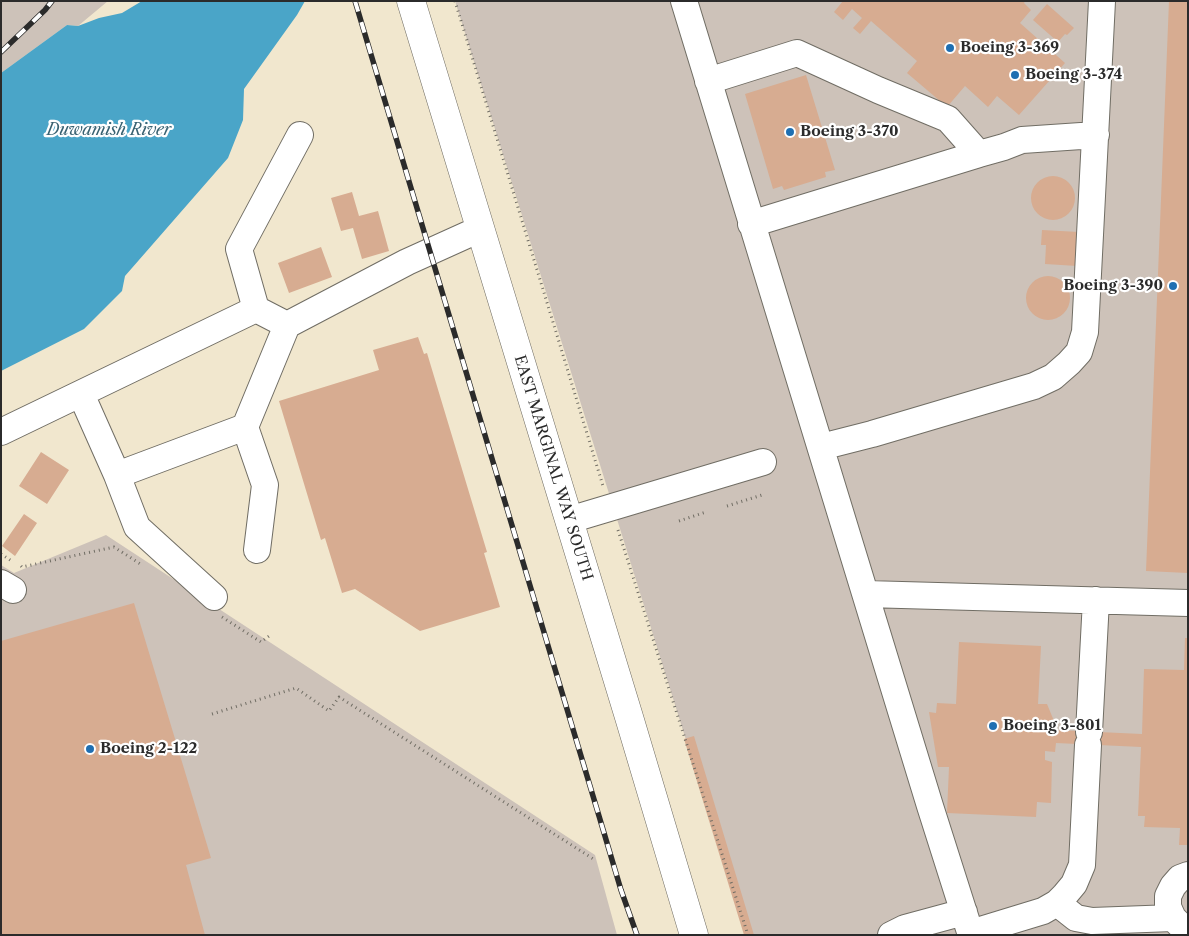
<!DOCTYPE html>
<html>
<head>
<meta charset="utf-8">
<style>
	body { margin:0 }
	#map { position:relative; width:1189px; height:936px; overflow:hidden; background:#f1e7ce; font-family:"Libre Caslon Text",serif }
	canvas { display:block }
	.frame { position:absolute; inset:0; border:2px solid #2b2b2b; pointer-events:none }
</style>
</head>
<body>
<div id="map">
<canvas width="1189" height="936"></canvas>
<div class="frame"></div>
</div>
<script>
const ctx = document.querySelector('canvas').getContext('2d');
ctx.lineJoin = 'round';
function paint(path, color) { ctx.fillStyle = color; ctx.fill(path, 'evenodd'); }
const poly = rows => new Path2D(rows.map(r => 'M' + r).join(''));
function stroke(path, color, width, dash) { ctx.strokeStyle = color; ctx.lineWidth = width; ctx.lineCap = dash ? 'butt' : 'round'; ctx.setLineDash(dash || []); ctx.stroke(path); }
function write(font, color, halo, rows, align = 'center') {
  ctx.font = font + ' "Libre Caslon Text",serif'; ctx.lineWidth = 4.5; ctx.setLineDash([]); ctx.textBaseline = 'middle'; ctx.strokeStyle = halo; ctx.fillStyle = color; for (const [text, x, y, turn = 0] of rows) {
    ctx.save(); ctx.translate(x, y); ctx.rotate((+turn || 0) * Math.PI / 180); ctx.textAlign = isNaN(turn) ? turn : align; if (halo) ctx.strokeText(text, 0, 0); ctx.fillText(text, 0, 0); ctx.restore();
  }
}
paint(poly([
	[1,1,108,1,78,26,67,25,1,73],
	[455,1,1188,1,1188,935,747,935],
	[106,535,595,855,617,935,1,935,1,565,14,573]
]), '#cdc2b9');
paint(poly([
	[142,1,305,1,297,15,244,89,243,120,228,158,125,276,122,291,84,329,1,371,1,73,67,25,78,26,99,18,122,13]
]), '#4aa5c8');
paint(poly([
	[843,1,1025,1,1024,3,1031,10,1020,23,1065,63,1019,115,997,96,988,107,965,86,947,107,907,73,917,61,871,21,860,34,853,28,862,18,852,9,843,20,834,12],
	[1169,1,1188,1,1188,573,1146,571],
	[1047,4,1074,28,1067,35,1065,34,1058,42,1033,20],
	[806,75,835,170,825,172,826,177,784,190,782,186,773,189,745,94],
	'1031 198a22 22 0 1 1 44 0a22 22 0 1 1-44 0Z',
	[352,192,359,216,378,211,389,251,362,259,353,228,341,231,331,198],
	[1042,230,1079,232,1077,266,1045,264,1046,245,1041,245],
	[321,247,332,277,289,293,278,263],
	'1026 298a22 22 0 1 1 44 0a22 22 0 1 1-44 0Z',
	[418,337,424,354,427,353,487,552,484,553,500,607,420,631,355,589,342,593,325,538,321,540,279,401,379,370,373,350],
	[41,452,69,470,47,504,19,486],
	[24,514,37,523,15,556,2,546],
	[134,603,211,858,186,865,205,935,1,935,1,641],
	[1185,638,1188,638,1188,845,1179,845,1180,828,1144,827,1145,816,1138,816,1141,747,1056,743,1055,752,1045,751,1045,760,1052,762,1051,803,1037,802,1036,817,947,813,949,767,938,767,929,712,936,713,937,703,956,704,959,642,1041,646,1038,704,1047,704,1054,721,1056,730,1142,734,1144,669,1184,670],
	[694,736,754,935,744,935,684,739]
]), '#d7ac91');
const minor = poly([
	[684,1,930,806,971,935],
	[708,81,797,53,878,90,948,119,979,154,1004,147,1022,140,1096,135],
	[751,224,979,154],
	[256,309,239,249,300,135],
	[81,394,117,475],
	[245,427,287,325],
	[1,432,256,309,287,325,407,262,480,229],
	[821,447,872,434,1034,386,1053,377,1069,363,1079,352,1085,332,1102,1],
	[569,520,763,462],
	[1,583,13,590],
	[866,594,1188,603],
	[214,597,137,527,117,475,245,427,265,485,257,550],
	[1089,732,1096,600],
	[1188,875,1180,878,1173,886,1168,896,1168,907,1173,918,1181,926,1188,928],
	[1057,903,1076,918,1092,921,1173,918],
	[971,933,1043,911,1057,903,1064,896,1074,884,1082,865,1088,745],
	[891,935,905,928,964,912]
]);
const major = poly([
	[411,1,629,717,694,935]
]);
stroke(minor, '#706d64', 28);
stroke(major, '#706d64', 29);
stroke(poly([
	[455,1,603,486],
	[727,506,762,495],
	[679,521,706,512],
	[618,530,748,935],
	[1,554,13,562],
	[21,566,22,567,114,547,142,565],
	[222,617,261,642,272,634],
	[212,714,296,688,329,711,339,697,595,860]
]), '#706d64', 3, [1, 4]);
stroke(minor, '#fff', 26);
stroke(major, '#fff', 28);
const rail = poly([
	[355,1,599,816,621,890,637,935],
	[1,52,45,10,52,1]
]);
stroke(rail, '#2b2b2b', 5.5);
stroke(rail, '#fff', 4, [11]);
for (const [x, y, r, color] of [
	[950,48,5,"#1f6fb2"],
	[1015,75,5,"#1f6fb2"],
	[790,132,5,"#1f6fb2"],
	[1173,286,5,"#1f6fb2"],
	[993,726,5,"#1f6fb2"],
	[90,749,5,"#1f6fb2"]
]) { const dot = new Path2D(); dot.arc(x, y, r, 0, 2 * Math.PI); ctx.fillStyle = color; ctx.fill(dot); stroke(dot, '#fff', 2); }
write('bold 15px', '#2b2b2b', '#fff', [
	["Boeing 3-369",960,48],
	["Boeing 3-374",1025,75],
	["Boeing 3-370",800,132],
	["Boeing 3-390",1163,286,"right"],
	["Boeing 3-801",1003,726],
	["Boeing 2-122",100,749]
], 'left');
write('15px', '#2b2b2b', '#fff', [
	["EAST MARGINAL WAY SOUTH",553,468,73]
]);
write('italic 16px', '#396272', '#fff', [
	["Duwamish River",109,130]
]);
</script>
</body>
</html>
